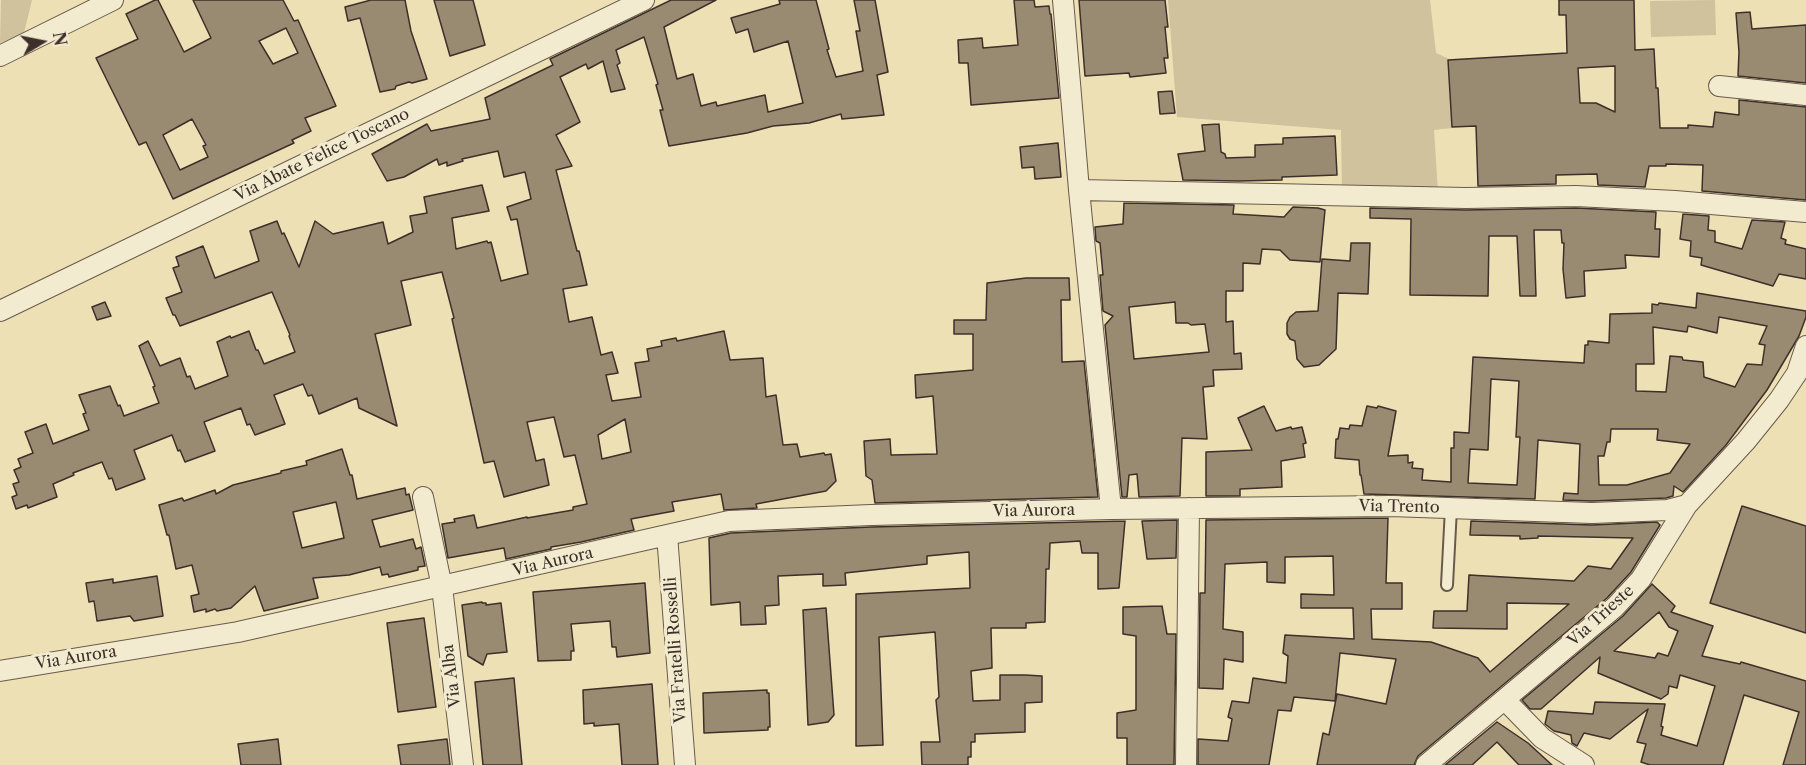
<!DOCTYPE html>
<html>
<head>
<meta charset="utf-8">
<style>
	body { margin:0 }
	#map { position:relative; width:1806px; height:765px; overflow:hidden; background:#ede0b5; font-family:"Libre Caslon Text",serif }
	canvas { display:block }
	.north { position:absolute; left:12px; top:12px; width:60px; height:60px; -webkit-text-stroke:4px #f3ebcf; paint-order:stroke; rotate:80deg; font-size:16px; font-weight:700; line-height:24px; text-align:center; color:#3d2f29 }
	.north::after { content:''; display:block; margin:auto; width:21px; height:27px; background:#3d2f29; clip-path:polygon(50% 0,100% 100%,50% 72%,0 100%) }
</style>
</head>
<body>
<div id="map">
<canvas width="1806" height="765"></canvas>
<div class="north">N</div>
</div>
<script>
const ctx = document.querySelector('canvas').getContext('2d');
ctx.lineJoin = 'round';
function paint(path, color) { ctx.fillStyle = color; ctx.fill(path, 'evenodd'); }
const poly = rows => new Path2D(rows.map(r => 'M' + r).join(''));
function stroke(path, color, width, dash) { ctx.strokeStyle = color; ctx.lineWidth = width; ctx.lineCap = dash ? 'butt' : 'round'; ctx.setLineDash(dash || []); ctx.stroke(path); }
function write(font, color, halo, rows, align = 'center') {
  ctx.font = font + ' "Libre Caslon Text",serif'; ctx.lineWidth = 6; ctx.setLineDash([]); ctx.textBaseline = 'middle'; ctx.strokeStyle = halo; ctx.fillStyle = color; for (const [text, x, y, turn = 0] of rows) {
    ctx.save(); ctx.translate(x, y); ctx.rotate((+turn || 0) * Math.PI / 180); ctx.textAlign = isNaN(turn) ? turn : align; if (halo) ctx.strokeText(text, 0, 0); ctx.fillText(text, 0, 0); ctx.restore();
  }
}
paint(poly([
	[1,0,32,0,24,33,0,43],
	[1168,0,1430,0,1436,53,1449,59,1452,128,1434,130,1438,192,1342,190,1341,130,1177,117],
	[1715,0,1716,35,1651,37,1650,1]
]), '#cfc29d');
const building = poly([
	[155,0,158,0,184,52,211,38,193,0,283,0,294,21,298,20,336,106,305,118,311,131,292,140,294,143,173,199,146,142,139,145,96,58,138,39,126,14,155,0],
	[286,28,298,53,273,64,259,41,286,28],
	[192,119,206,145,203,146,208,157,180,170,163,135,192,119],
	[371,0,405,0,411,31,427,79,412,83,409,82,396,86,395,89,380,92,360,18,348,21,345,7,371,0],
	[434,0,473,0,485,45,450,56,434,0],
	[671,0,716,0,664,27,677,79,693,74,701,106,716,102,717,106,765,95,768,112,803,103,788,41,754,52,748,29,736,33,731,18,780,4,779,0,816,0,829,49,827,50,836,77,863,71,856,31,860,31,854,0,875,0,888,72,877,75,884,115,842,119,841,114,809,123,773,126,747,133,669,146,660,110,663,110,656,85,658,84,644,37,616,50,620,63,617,65,625,89,611,92,603,61,588,69,586,64,560,77,580,122,556,135,572,166,556,170,577,251,579,251,587,285,563,289,569,322,592,317,601,355,612,352,618,373,606,375,612,401,641,397,635,363,649,361,647,349,662,346,661,341,676,338,677,341,724,331,730,360,763,358,766,397,776,395,783,445,797,444,800,457,824,453,825,455,831,454,836,481,826,491,756,504,757,508,724,510,721,494,672,502,674,511,631,519,634,530,581,542,551,547,551,549,506,559,504,548,448,558,442,524,455,522,454,519,474,515,477,528,527,517,527,518,573,510,573,507,587,504,575,455,564,457,554,417,527,422,536,461,544,459,549,485,504,497,494,461,484,463,452,319,454,318,442,272,401,281,411,325,375,334,397,426,359,408,357,398,319,414,312,395,308,396,303,384,274,395,285,424,255,435,250,424,247,425,241,408,204,422,215,451,185,462,180,450,178,451,172,435,134,450,145,479,116,490,112,478,109,479,102,462,73,473,74,475,53,484,57,497,28,508,27,505,16,509,12,497,17,495,13,484,19,482,14,470,21,467,18,459,33,453,25,432,46,424,53,444,89,430,83,414,86,413,79,395,110,386,118,406,120,405,124,416,159,403,153,387,155,386,139,346,148,341,160,366,180,358,187,377,190,376,195,389,228,376,217,342,230,336,231,338,249,331,256,350,258,350,264,364,295,352,289,336,290,335,272,292,180,326,175,315,173,315,166,298,182,292,173,268,179,266,176,257,203,246,215,278,259,261,250,231,277,221,282,234,284,233,299,267,315,221,333,234,383,222,388,244,413,232,410,216,427,213,424,197,482,185,489,211,452,218,456,249,487,241,488,243,491,242,501,281,528,274,517,219,511,220,507,207,531,199,525,172,504,177,498,151,462,159,463,161,447,166,447,162,439,165,437,159,404,177,387,181,372,154,427,124,431,131,490,119,485,98,553,65,550,59,671,0],
	[625,419,631,452,602,459,598,435,625,419],
	[1014,0,1034,0,1035,7,1049,6,1050,14,1051,14,1059,98,971,105,968,63,959,63,958,40,982,38,983,48,1018,45,1014,0],
	[1079,0,1165,0,1168,27,1165,27,1168,58,1164,58,1166,73,1130,77,1129,73,1085,76,1079,0],
	[1559,0,1634,0,1635,50,1654,49,1656,88,1658,88,1660,128,1688,128,1688,125,1713,127,1715,112,1739,115,1739,100,1806,107,1806,200,1702,191,1703,165,1666,164,1666,166,1649,166,1645,187,1598,185,1597,174,1556,175,1556,184,1478,186,1476,126,1452,127,1448,60,1567,53,1566,15,1559,15,1559,0],
	[1615,66,1615,112,1596,103,1580,103,1578,68,1615,66],
	[1750,12,1752,29,1806,25,1806,83,1738,76,1739,52,1736,13,1750,12],
	[1172,91,1175,113,1160,114,1158,92,1172,91],
	[1219,124,1221,152,1225,154,1226,158,1255,157,1255,145,1283,144,1283,138,1335,136,1337,175,1282,177,1282,180,1239,181,1183,180,1178,154,1205,151,1202,125,1219,124],
	[1058,143,1061,177,1035,179,1034,167,1022,168,1020,147,1058,143],
	[1124,203,1234,205,1233,214,1284,217,1293,207,1318,208,1325,210,1320,262,1290,260,1280,250,1262,249,1260,264,1243,263,1243,291,1226,291,1226,322,1233,321,1234,354,1241,353,1242,369,1213,370,1214,386,1203,387,1207,439,1182,438,1180,496,1139,497,1137,474,1129,475,1127,497,1122,497,1105,325,1113,316,1103,311,1100,275,1103,275,1100,243,1096,241,1095,227,1123,224,1124,203],
	[1175,302,1176,323,1188,323,1191,325,1205,324,1209,352,1134,359,1129,307,1175,302],
	[1370,208,1466,210,1576,208,1656,212,1655,229,1660,229,1659,257,1625,255,1626,268,1584,271,1585,296,1566,298,1563,269,1564,243,1562,243,1561,230,1534,230,1536,296,1520,296,1517,236,1489,236,1488,296,1410,295,1411,219,1370,218,1370,208],
	[1683,214,1709,216,1708,230,1715,231,1715,242,1742,249,1752,220,1785,222,1781,238,1786,240,1785,244,1806,249,1806,279,1779,274,1773,286,1701,265,1702,258,1690,256,1691,241,1680,239,1683,214],
	[1351,243,1370,243,1368,294,1338,293,1336,349,1319,365,1304,367,1297,359,1295,341,1290,339,1287,334,1287,323,1290,317,1296,312,1318,311,1322,259,1350,261,1351,243],
	[1026,278,1069,278,1070,300,1061,300,1062,362,1084,361,1098,497,875,503,872,480,866,476,864,441,890,439,891,455,937,454,933,396,916,398,915,375,973,370,973,334,954,334,954,320,986,320,987,283,1026,278],
	[1697,293,1806,311,1806,317,1799,336,1767,390,1726,445,1683,492,1674,486,1673,496,1666,498,1592,501,1563,500,1564,493,1578,494,1580,444,1538,440,1535,499,1364,494,1361,475,1360,475,1359,460,1335,458,1336,439,1338,439,1340,428,1349,429,1350,425,1362,426,1367,406,1377,408,1378,406,1396,411,1388,456,1408,455,1408,463,1413,462,1412,468,1423,469,1422,480,1451,482,1451,448,1454,448,1454,432,1469,433,1473,357,1584,363,1585,345,1588,345,1588,341,1609,343,1610,314,1652,313,1652,304,1658,305,1659,303,1696,308,1697,293],
	[1719,317,1767,326,1759,344,1765,345,1762,365,1747,364,1735,387,1704,377,1703,362,1683,360,1682,357,1670,356,1666,392,1636,391,1636,364,1654,364,1653,327,1687,332,1688,326,1717,333,1719,317],
	[1491,379,1519,381,1516,437,1520,437,1517,485,1468,483,1470,449,1488,450,1491,379],
	[1611,429,1658,429,1657,440,1690,444,1670,473,1627,485,1599,485,1598,456,1604,456,1607,442,1610,442,1611,429],
	[105,302,111,316,97,320,92,307,105,302],
	[1264,406,1276,431,1291,427,1292,429,1302,427,1306,443,1303,444,1305,457,1281,461,1282,487,1240,489,1240,496,1206,496,1206,452,1252,450,1238,418,1264,406],
	[342,449,350,475,352,475,357,499,405,488,406,495,409,494,413,510,372,520,380,547,413,539,416,549,421,547,425,566,418,567,418,570,389,577,388,574,382,575,380,567,349,575,313,578,318,598,264,611,255,586,231,608,217,611,215,609,206,612,206,609,194,612,191,596,199,594,192,565,176,569,169,535,167,535,159,505,182,498,184,501,215,490,216,494,233,485,281,473,281,471,307,465,306,461,342,449],
	[336,502,344,538,302,548,293,512,336,502],
	[1742,506,1806,526,1806,633,1710,603,1742,506],
	[1388,518,1386,583,1402,583,1402,609,1371,609,1372,639,1431,642,1478,658,1490,672,1569,604,1507,603,1507,629,1433,628,1434,611,1467,611,1469,575,1574,581,1588,566,1611,569,1633,538,1538,536,1538,538,1520,539,1520,536,1470,535,1471,521,1592,525,1657,522,1660,525,1631,572,1607,598,1418,756,1414,765,1317,765,1323,733,1329,735,1337,694,1386,704,1396,659,1340,653,1335,701,1294,697,1291,711,1278,710,1269,765,1198,765,1198,739,1228,741,1232,719,1228,717,1232,701,1249,703,1253,678,1286,683,1288,656,1283,653,1285,635,1354,639,1353,608,1301,608,1301,594,1334,595,1333,556,1285,557,1285,583,1267,582,1267,562,1225,564,1223,629,1243,632,1243,662,1224,659,1223,689,1199,688,1200,593,1205,593,1206,520,1388,518],
	[1177,520,1176,558,1147,559,1142,521,1177,520],
	[1125,521,1119,588,1098,589,1098,553,1082,553,1080,541,1050,543,1049,569,1046,569,1045,622,1026,623,1026,628,991,628,992,668,971,671,973,701,1000,700,1000,675,1025,675,1042,676,1042,702,1025,703,1025,732,975,734,975,742,971,742,971,757,968,757,968,765,922,765,921,742,940,742,936,700,939,697,935,632,879,637,883,745,856,746,856,594,970,588,969,552,927,556,927,564,845,573,846,585,823,586,823,574,778,576,779,605,765,606,766,624,741,625,740,602,711,605,709,538,731,533,871,527,1125,521],
	[157,576,163,616,134,621,130,616,97,621,94,601,89,602,86,583,113,579,113,583,157,576],
	[645,583,650,653,617,657,616,647,612,647,610,621,571,624,574,651,571,651,571,660,538,661,533,592,645,583],
	[1652,584,1675,606,1671,612,1713,626,1702,656,1740,664,1741,662,1806,681,1806,765,1783,765,1799,712,1744,695,1723,765,1650,765,1641,762,1646,744,1637,742,1648,709,1610,739,1584,733,1577,746,1572,743,1571,735,1554,731,1545,724,1548,711,1593,714,1595,702,1665,704,1661,726,1663,727,1661,735,1697,746,1715,686,1680,675,1677,688,1669,686,1668,694,1661,699,1598,673,1600,657,1541,709,1530,709,1522,700,1623,616,1652,584],
	[1659,612,1669,627,1678,631,1668,656,1658,653,1655,658,1614,651,1659,612],
	[482,602,482,603,486,603,486,605,501,603,507,652,487,654,483,665,468,656,462,605,482,602],
	[1162,606,1167,634,1176,634,1174,765,1127,765,1127,738,1117,738,1117,713,1136,710,1136,636,1123,634,1123,607,1162,606],
	[826,608,834,715,828,722,808,725,803,610,826,608],
	[424,618,436,707,398,712,387,623,424,618],
	[514,678,522,765,483,765,475,682,514,678],
	[652,684,658,765,622,765,619,724,594,726,594,723,584,724,583,690,652,684],
	[767,690,767,693,769,693,770,727,768,727,768,730,704,733,703,693,767,690],
	[1497,722,1528,743,1552,765,1519,765,1497,742,1472,765,1445,765,1497,722],
	[278,739,281,765,241,765,238,744,278,739],
	[447,739,450,765,401,765,398,745,447,739]
]);
paint(building, '#998b72');
stroke(building, '#3d2f29', 1.5);
const lane = poly([
	[1447,585,1451,508]
]);
const street = poly([
	[1063,0,1079,190,1111,509],
	[0,56,113,0],
	[1719,86,1806,95],
	[1079,190,1466,198,1576,196,1675,201,1806,212],
	[0,311,644,0],
	[423,497,442,587,463,765],
	[667,535,685,765],
	[0,671,238,632,729,521,871,515,1111,509,1390,506,1592,513,1668,510,1687,505],
	[1505,700,1542,738,1584,765],
	[1186,765,1189,508],
	[1426,765,1615,607,1641,579,1687,505,1746,441,1779,400,1797,373,1806,346]
]);
stroke(lane, '#695b4c', 14);
stroke(street, '#695b4c', 22);
stroke(lane, '#f3ebcf', 10);
stroke(street, '#f3ebcf', 20);
write('16px', '#3d2f29', '#f3ebcf', [
	["Via Abate Felice Toscano",322,155,-26],
	["Via Trento",1399,507,1],
	["Via Aurora",1034,511,-1],
	["Via Aurora",553,562,-13],
	["Via Trieste",1601,616,-42],
	["Via Fratelli Rosselli",676,650,-94],
	["Via Aurora",76,658,-9],
	["Via Alba",452,676,-97]
]);
</script>
</body>
</html>
